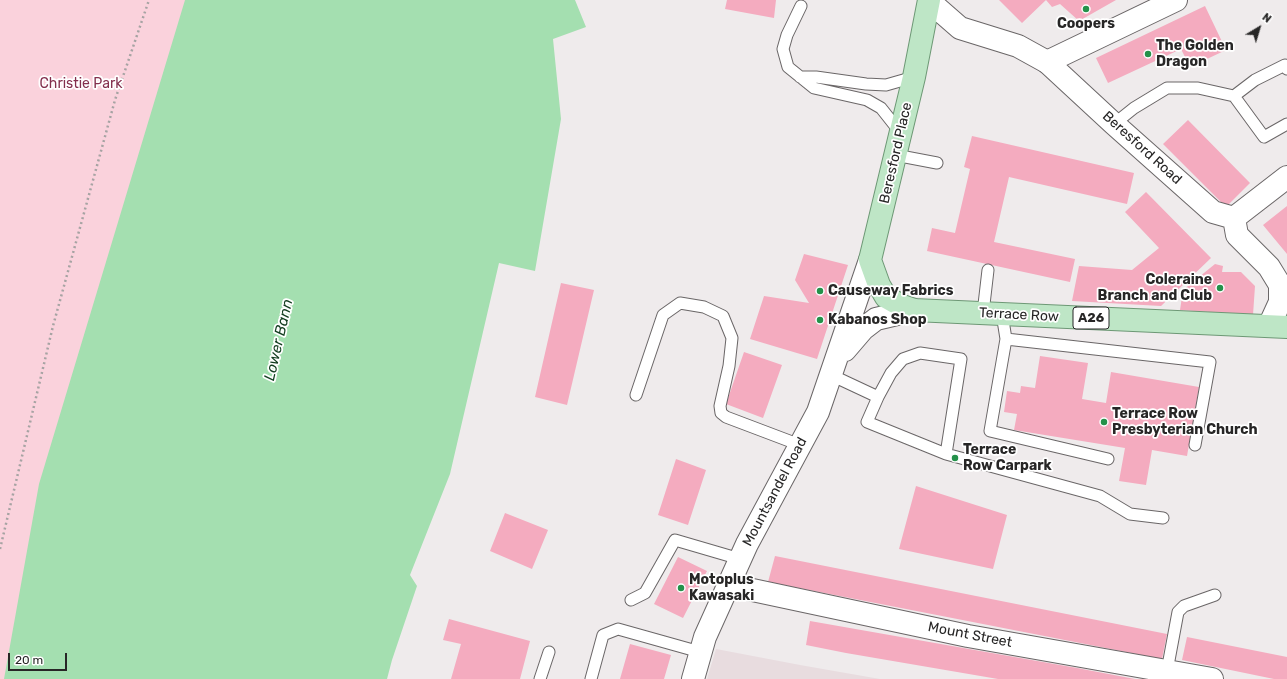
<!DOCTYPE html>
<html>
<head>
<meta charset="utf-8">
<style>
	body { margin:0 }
	#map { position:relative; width:1287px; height:679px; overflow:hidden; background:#efebec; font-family:Rubik,sans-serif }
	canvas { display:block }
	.north { position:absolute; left:1239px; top:8px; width:40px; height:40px; -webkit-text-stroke:3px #fff; paint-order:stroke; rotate:38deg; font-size:11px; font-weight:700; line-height:16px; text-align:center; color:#272626 }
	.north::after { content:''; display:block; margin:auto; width:14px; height:18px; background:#272626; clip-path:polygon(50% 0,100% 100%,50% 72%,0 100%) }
	.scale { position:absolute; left:8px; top:653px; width:59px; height:18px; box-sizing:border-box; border:2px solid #272626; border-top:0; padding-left:5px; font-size:12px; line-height:14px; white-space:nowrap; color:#272626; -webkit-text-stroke:3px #fff; paint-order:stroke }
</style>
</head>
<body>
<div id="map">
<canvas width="1287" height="679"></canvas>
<div class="north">N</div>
<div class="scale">20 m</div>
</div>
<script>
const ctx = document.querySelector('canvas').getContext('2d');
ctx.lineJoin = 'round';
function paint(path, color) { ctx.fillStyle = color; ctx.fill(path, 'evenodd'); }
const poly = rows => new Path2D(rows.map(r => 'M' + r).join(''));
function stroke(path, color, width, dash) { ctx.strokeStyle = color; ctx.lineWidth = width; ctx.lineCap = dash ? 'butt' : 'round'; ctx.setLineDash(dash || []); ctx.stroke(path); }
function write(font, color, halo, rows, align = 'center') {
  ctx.font = font + ' Rubik,sans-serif'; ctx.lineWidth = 3.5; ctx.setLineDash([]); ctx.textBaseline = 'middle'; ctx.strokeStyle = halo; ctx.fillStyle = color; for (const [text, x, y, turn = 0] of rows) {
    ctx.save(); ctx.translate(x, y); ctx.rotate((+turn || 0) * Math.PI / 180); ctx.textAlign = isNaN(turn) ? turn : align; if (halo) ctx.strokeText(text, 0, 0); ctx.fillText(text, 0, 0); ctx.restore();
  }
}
paint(poly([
	[716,649,800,665,880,679,707,679]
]), '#e8dcdf');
paint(poly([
	[0,0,206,0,83,679,0,679]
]), '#fad2dc');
paint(poly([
	[185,0,575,0,586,27,553,39,561,119,535,271,499,263,450,474,410,575,417,586,392,660,387,679,4,679,39,484]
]), '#a4dfb0');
paint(poly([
	[727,0,776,0,774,18,725,9],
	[999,0,1116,0,1079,21,1060,4,1052,7,1046,0,1022,23],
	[1205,6,1226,50,1190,67,1181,49,1108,83,1096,58],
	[1188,120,1250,183,1226,207,1163,144],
	[972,136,1134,173,1127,204,1009,177,994,242,1075,259,1070,282,927,251,932,228,955,233,970,169,964,167],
	[1146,192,1211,258,1161,306,1072,301,1079,266,1132,270,1159,248,1125,212],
	[1287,206,1287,254,1263,225],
	[804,254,848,265,817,359,750,339,764,296,809,303,795,280],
	[1215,264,1223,266,1222,272,1241,272,1255,286,1253,315,1180,310,1183,290],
	[561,283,594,290,567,405,535,397],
	[744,352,782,365,763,418,726,404],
	[1040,356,1088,363,1082,399,1106,403,1111,372,1199,387,1187,456,1152,450,1146,485,1119,481,1125,448,1014,430,1017,414,1004,412,1007,391,1020,393,1021,386,1035,388],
	[676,459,706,470,688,525,658,515],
	[916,486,1007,515,993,569,899,549],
	[505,513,548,530,532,569,490,551],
	[775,556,1167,634,1162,659,768,582],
	[678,557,707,571,683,618,654,604],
	[449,619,530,641,520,679,451,679,461,644,443,640],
	[810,621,1077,668,1135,679,998,679,846,653,806,645],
	[1187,637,1287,657,1287,679,1274,679,1182,660],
	[630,644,671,655,664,679,620,679]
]), '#f4abbf');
const service = poly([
	[801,6,787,35,783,49,788,67,814,88,867,100,881,108,900,132],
	[800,77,816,77,866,84,886,85,914,77],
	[1234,96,1264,137,1287,124],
	[1114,124,1134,108,1167,88,1198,88,1234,96,1255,80,1285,65,1287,69],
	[895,155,937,163],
	[983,313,988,270],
	[1002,314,1006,339,990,431,1108,459],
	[1006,339,1210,362,1195,445],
	[831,375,878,397,867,422,946,454,961,359,920,353,903,359,891,373,878,397],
	[636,395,663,315,680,303,704,307,723,316,732,338,729,366,720,406,721,413,726,417,800,445],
	[946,454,1100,496,1130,514,1163,518],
	[631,600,645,593,675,540,740,559],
	[1167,671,1178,612,1184,606,1215,595],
	[540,679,549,652],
	[591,679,603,635,618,629,700,652]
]);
const minor = poly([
	[1047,62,1176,0],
	[729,585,968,636,1212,679]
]);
const tertiary = poly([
	[929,1,960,28,1018,46,1047,62,1114,124,1213,212,1234,218],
	[1234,218,1237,235,1269,267,1280,285,1280,302,1269,326],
	[1234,218,1287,177],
	[845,350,863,329,876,319,914,310],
	[693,679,705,637,747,544,818,412,870,260]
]);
const primary = poly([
	[929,0,914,77,870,260,879,285,886,297,902,306,914,310,1287,327]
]);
stroke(service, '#6a6667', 13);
stroke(minor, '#6a6667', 24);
stroke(tertiary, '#6a6667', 24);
stroke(primary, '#6d9875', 24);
stroke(poly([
	[0,549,53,326,115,100,149,0]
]), '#a6a3a3', 2.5, [2, 3]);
stroke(service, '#fff', 11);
stroke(minor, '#fff', 22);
stroke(tertiary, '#fff', 22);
stroke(primary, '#bee6c6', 22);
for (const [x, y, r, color] of [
	[1086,9,4,"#24914a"],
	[1148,54,4,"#24914a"],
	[1220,288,4,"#24914a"],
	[820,291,4,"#24914a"],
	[820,320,4,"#24914a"],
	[1104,422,4,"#24914a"],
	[955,458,4,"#24914a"],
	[681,588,4,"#24914a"]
]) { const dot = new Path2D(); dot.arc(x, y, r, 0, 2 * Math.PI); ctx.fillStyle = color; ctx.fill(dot); stroke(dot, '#fff', 1.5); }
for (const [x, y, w] of [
	[1091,318,36]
]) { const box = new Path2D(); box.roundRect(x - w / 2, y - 11, w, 22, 3); ctx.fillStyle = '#fff'; ctx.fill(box); stroke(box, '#272626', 1); }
write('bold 13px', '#272626', null, [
	["A26",1091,318]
]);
write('bold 14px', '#272626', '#fff', [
	["Coopers",1086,24,"center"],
	["The Golden",1156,46],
	["Dragon",1156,62],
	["Coleraine",1212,280,"right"],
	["Branch and Club",1212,296,"right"],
	["Causeway Fabrics",828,291],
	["Kabanos Shop",828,320],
	["Terrace Row",1112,414],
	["Presbyterian Church",1112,430],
	["Terrace",963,450],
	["Row Carpark",963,466],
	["Motoplus",689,580],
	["Kawasaki",689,596]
], 'left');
write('14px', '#832f4d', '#fff', [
	["Christie Park",81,84]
]);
write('14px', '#272626', '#fff', [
	["Beresford Road",1142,148,42],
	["Beresford Place",896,153,-77],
	["Terrace Row",1019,315,3],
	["Mountsandel Road",775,492,-62],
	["Mount Street",970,635,11]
]);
write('italic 15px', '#123d1f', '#fff', [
	["Lower Bann",279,340,-77]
]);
</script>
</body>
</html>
